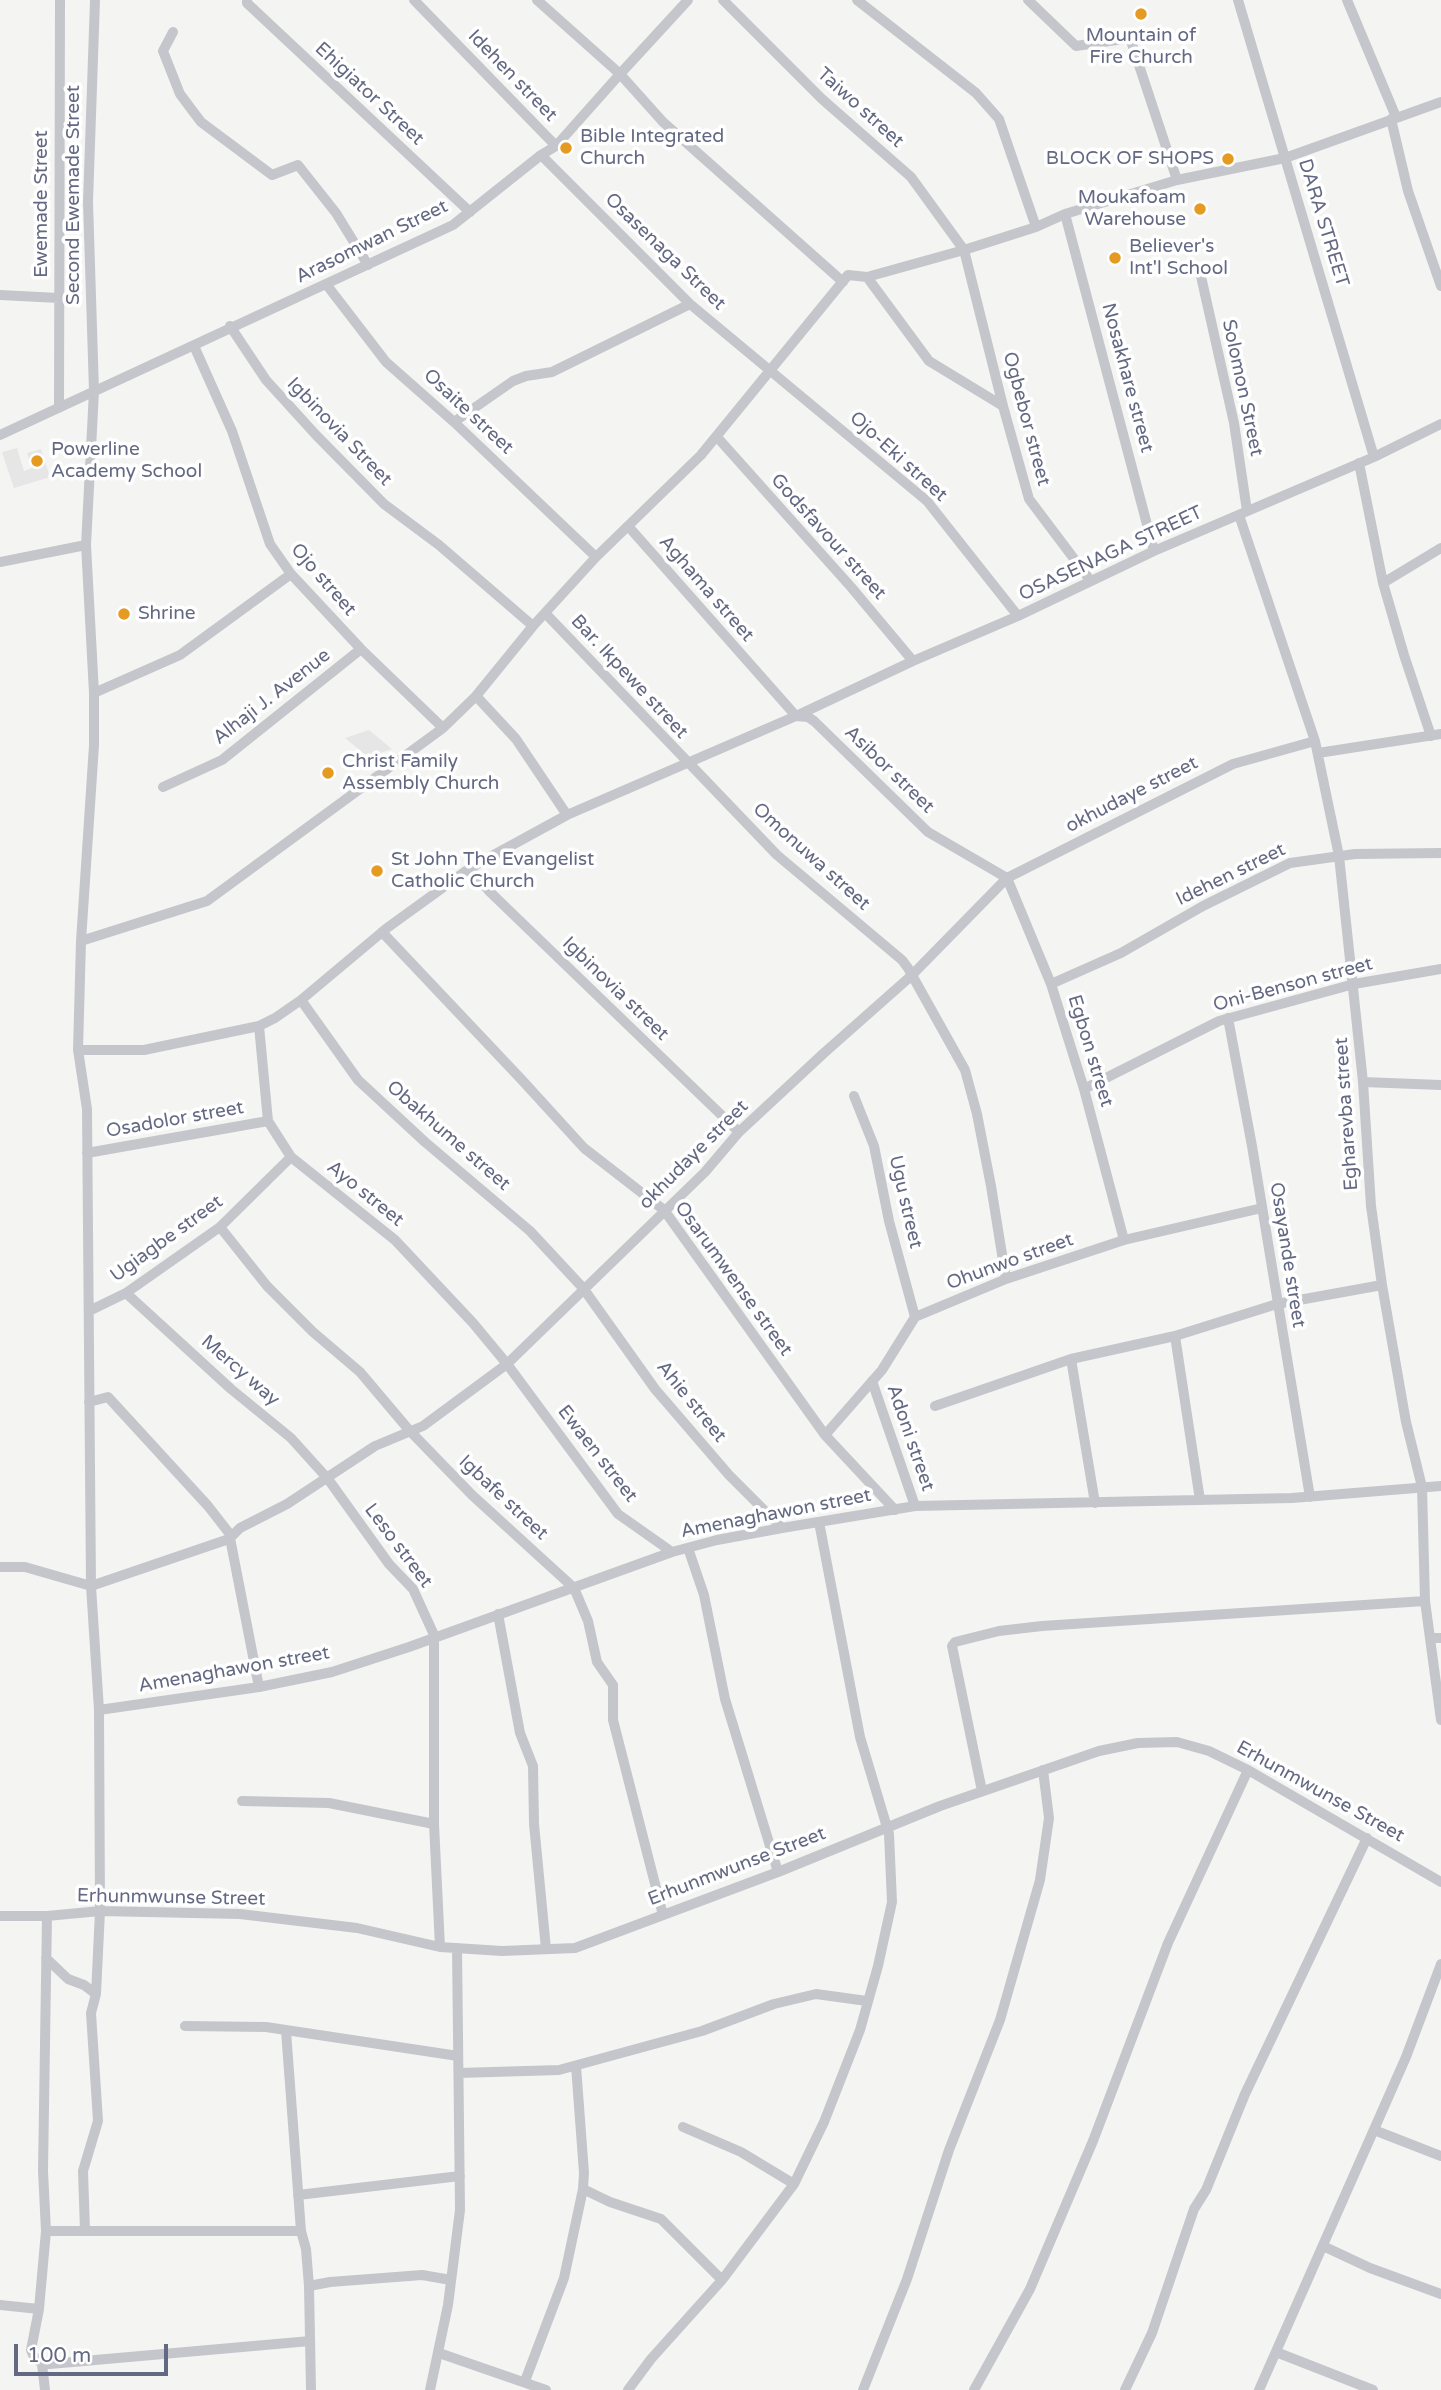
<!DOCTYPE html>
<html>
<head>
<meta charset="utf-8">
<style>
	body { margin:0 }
	#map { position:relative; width:1441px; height:2390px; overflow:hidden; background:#f4f5f2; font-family:"Varela Round",sans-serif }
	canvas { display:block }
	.scale { position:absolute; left:14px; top:2344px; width:154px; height:32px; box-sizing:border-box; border:4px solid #646983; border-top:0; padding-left:9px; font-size:21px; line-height:24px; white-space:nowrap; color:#646983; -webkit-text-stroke:5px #fff; paint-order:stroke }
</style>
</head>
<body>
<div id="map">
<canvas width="1441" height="2390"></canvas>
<div class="scale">100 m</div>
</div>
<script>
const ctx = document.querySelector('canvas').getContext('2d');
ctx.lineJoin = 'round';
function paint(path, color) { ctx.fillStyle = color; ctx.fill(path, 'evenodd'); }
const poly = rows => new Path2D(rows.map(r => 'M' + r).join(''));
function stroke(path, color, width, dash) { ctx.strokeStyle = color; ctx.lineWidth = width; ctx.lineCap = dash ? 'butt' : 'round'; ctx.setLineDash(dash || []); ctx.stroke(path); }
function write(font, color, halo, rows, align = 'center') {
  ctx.font = font + ' "Varela Round",sans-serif'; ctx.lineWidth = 7; ctx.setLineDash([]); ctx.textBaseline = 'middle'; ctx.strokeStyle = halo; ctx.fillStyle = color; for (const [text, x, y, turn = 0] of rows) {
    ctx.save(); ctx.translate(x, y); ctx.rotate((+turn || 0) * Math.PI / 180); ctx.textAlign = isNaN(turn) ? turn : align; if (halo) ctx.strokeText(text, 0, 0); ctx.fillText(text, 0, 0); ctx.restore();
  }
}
paint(poly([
	[17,448,24,471,32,468,27,453,41,449,50,477,14,488,2,452],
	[369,730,392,749,368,757,345,738]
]), '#e5e6e5');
stroke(poly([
	[247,0,247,3,470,212],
	[414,0,556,146],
	[688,0,620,74,663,122,843,282],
	[723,0,822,99,911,177,964,250,1003,406,1029,499,1090,580],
	[857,0,976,93,999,119,1036,227],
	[1028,0,1076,46,1130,38,1177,180],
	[1238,0,1374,457],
	[1347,0,1396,117],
	[173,32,163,51,180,94,201,122,272,175,298,165,336,213,368,265],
	[1391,119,1408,191,1441,286],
	[541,155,690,304,927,501,1018,616],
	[1065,214,1154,551],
	[1200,272,1234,423,1247,511],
	[867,277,929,361,1003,406],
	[326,284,386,362,454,422,596,557],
	[0,295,59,298],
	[230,326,266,380,316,435,384,504,439,545,533,626],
	[194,346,232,431,270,544,291,574,361,649,443,728],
	[59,408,60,0],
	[454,422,513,381,526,376,552,372,690,304],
	[0,435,453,225,541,155,556,146,620,74,537,0],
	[717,437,851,587,913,661],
	[1359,463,1383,583,1404,655,1431,736],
	[1239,515,1315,741,1339,856,1363,1082,1371,1206,1382,1285,1406,1422,1422,1487,1425,1601,1441,1720],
	[628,526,796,716,808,717,814,721,928,832,1007,878,1051,984,1084,1089,1124,1240],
	[0,562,86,545],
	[1383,583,1441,548],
	[546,614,777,855,902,960,908,968,965,1070,977,1114,991,1186,1006,1279],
	[94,693,180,655,291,574],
	[476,696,516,739,567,815],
	[1318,753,1441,734],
	[163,787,222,760,361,649],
	[470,868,490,892,739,1132],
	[382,932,521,1079,584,1148,664,1210,825,1435,895,1510],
	[81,941,207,901,443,728,476,696,533,626,596,557,701,455,848,275,867,277,964,250,1036,227,1065,214,1177,180,1285,158,1441,102],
	[1051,984,1121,953,1203,906,1290,863,1355,854,1441,853],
	[301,1000,358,1080,425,1142,530,1231,583,1288,655,1389,729,1475,782,1528],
	[1228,1018,1252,1146,1310,1497],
	[259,1026,268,1121,291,1157,395,1240,473,1323,507,1364,618,1514,672,1552],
	[78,1050,144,1050,259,1026,275,1018,301,1000,387,928,470,868,567,815,796,716,913,661,1018,616,1154,551,1374,457,1441,424],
	[1363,1082,1441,1085],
	[1084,1089,1219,1021,1354,984,1441,969],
	[854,1096,874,1146,889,1221,915,1317],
	[87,1153,268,1121],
	[220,1227,267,1286,313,1332,360,1372,409,1430,472,1495,574,1588,588,1621,597,1662,613,1685,613,1720,663,1915],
	[126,1293,231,1389,291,1438,328,1479,389,1564,413,1589,435,1637],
	[89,1311,126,1293,220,1227,291,1157],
	[1175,1336,1200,1500],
	[1071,1359,1095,1503],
	[872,1381,915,1506],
	[89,1402,108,1397,208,1506,229,1533,259,1687],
	[935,1406,1071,1359,1175,1336,1277,1304,1382,1285],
	[825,1435,882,1370,915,1317,1006,1279,1124,1240,1262,1208],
	[688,1548,704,1595,725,1699,778,1872],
	[0,1567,25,1567,91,1586,229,1539,240,1528,287,1504,375,1446,423,1426,507,1364,705,1172,739,1132,824,1053,911,976,1007,878,1233,764,1315,741],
	[498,1614,520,1733,533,1766,534,1824,546,1949],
	[434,1638,434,1824,440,1947],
	[1430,1638,1441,1638],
	[99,1710,259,1687,332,1672,409,1647,672,1552,717,1540,782,1528,915,1506,1292,1498,1441,1486],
	[982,1791,952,1646,955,1642,999,1631,1042,1626,1425,1601],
	[242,1801,329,1803,434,1824],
	[0,1916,47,1916,100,1911,240,1914,357,1928,440,1947,502,1951,575,1948,778,1872,940,1806,1099,1751,1138,1743,1177,1742,1209,1751,1248,1770,1441,1882],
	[47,1916,43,2171,46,2231,39,2309,31,2350,33,2355,42,2364,50,2364,310,2341],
	[46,1958,68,1979,84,1985,96,1994],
	[185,2026,266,2027,458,2056],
	[286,2031,301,2231],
	[459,2073,559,2070,702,2031,774,2004,816,1994,867,2001],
	[683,2127,741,2152,794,2184],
	[1374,2130,1441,2156],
	[583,2189,610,2202,661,2219,722,2280],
	[298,2195,460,2176],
	[46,2231,301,2231,306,2249,309,2286,311,2390],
	[85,2231,83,2171,98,2121,91,2013,96,1994,100,1911,99,1710,91,1586,87,1109,78,1050,81,941,94,745,94,693,86,545,94,391,88,202,95,0],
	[1323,2246,1370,2268,1441,2294],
	[309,2286,330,2282,422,2275,451,2280],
	[0,2305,39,2309],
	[1276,2352,1373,2390],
	[439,2353,546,2390],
	[42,2364,45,2390],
	[525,2381,564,2278,583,2189,584,2173,576,2066],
	[430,2390,448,2305,460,2210,457,1948],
	[628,2390,651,2359,722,2280,794,2184,824,2122,860,2030,878,1966,892,1902,889,1834,860,1737,819,1522],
	[863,2390,907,2279,949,2150,1000,2020,1040,1880,1049,1818,1043,1770],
	[974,2390,1030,2289,1093,2141,1168,1943,1248,1770],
	[1125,2390,1152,2333,1194,2209,1206,2190,1245,2094,1367,1838],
	[1259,2390,1406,2057,1441,1964]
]), '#c5c6cb', 10);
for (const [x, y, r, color] of [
	[1141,14,7,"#e59b22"],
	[566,148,7,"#e59b22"],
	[1228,159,7,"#e59b22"],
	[1200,209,7,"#e59b22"],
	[1115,258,7,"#e59b22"],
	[37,461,7,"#e59b22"],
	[124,614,7,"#e59b22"],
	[328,773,7,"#e59b22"],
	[377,871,7,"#e59b22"]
]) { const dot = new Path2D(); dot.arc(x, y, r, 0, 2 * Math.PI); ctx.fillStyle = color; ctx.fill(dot); stroke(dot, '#fff', 2.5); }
write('19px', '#646983', '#fff', [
	["Mountain of",1141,36,"center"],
	["Fire Church",1141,58,"center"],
	["Bible Integrated",580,137],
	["Church",580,159],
	["BLOCK OF SHOPS",1214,159,"right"],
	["Moukafoam",1186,198,"right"],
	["Warehouse",1186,220,"right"],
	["Believer's",1129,247],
	["Int'l School",1129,269],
	["Powerline",51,450],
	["Academy School",51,472],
	["Shrine",138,614],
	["Christ Family",342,762],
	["Assembly Church",342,784],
	["St John The Evangelist",391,860],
	["Catholic Church",391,882]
], 'left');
write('19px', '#646983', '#fff', [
	["Idehen street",512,76,46],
	["Ehigiator Street",369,94,43],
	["Taiwo street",860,108,42],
	["Second Ewemade Street",74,195,-90],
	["Ewemade Street",42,204,-90],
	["DARA STREET",1323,223,73],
	["Arasomwan Street",372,242,-26],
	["Osasenaga Street",665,252,44],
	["Nosakhare street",1127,378,75],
	["Solomon Street",1242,388,78],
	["Osaite street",468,412,43],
	["Ogbebor street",1026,419,75],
	["Igbinovia Street",339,432,46],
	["Ojo-Eki street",898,457,42],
	["Godsfavour street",828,537,48],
	["OSASENAGA STREET",1111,554,-25],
	["Ojo street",323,580,49],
	["Aghama street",706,589,49],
	["Bar. Ikpewe street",629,677,47],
	["Alhaji J. Avenue",272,697,-38],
	["Asibor street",889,770,44],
	["okhudaye street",1132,795,-27],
	["Omonuwa street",811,857,42],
	["Idehen street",1231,875,-26],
	["Oni-Benson street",1293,985,-15],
	["Igbinovia street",615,989,44],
	["Egbon street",1090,1051,73],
	["Egharevba street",1347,1114,-94],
	["Osadolor street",175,1120,-10],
	["Obakhume street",448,1136,41],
	["okhudaye street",694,1155,-45],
	["Ayo street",365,1194,39],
	["Ugu street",905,1202,77],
	["Ugiagbe street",167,1239,-36],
	["Osayande street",1287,1255,81],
	["Ohunwo street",1010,1262,-20],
	["Osarumwense street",733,1279,54],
	["Mercy way",240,1371,41],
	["Ahie street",691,1402,51],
	["Adoni street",910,1438,71],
	["Ewaen street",597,1454,52],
	["Igbafe street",503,1498,43],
	["Amenaghawon street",776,1514,-11],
	["Leso street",398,1546,53],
	["Amenaghawon street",234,1670,-10],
	["Erhunmwunse Street",1320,1792,29],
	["Erhunmwunse Street",737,1867,-21],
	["Erhunmwunse Street",171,1898,1]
]);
</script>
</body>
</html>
